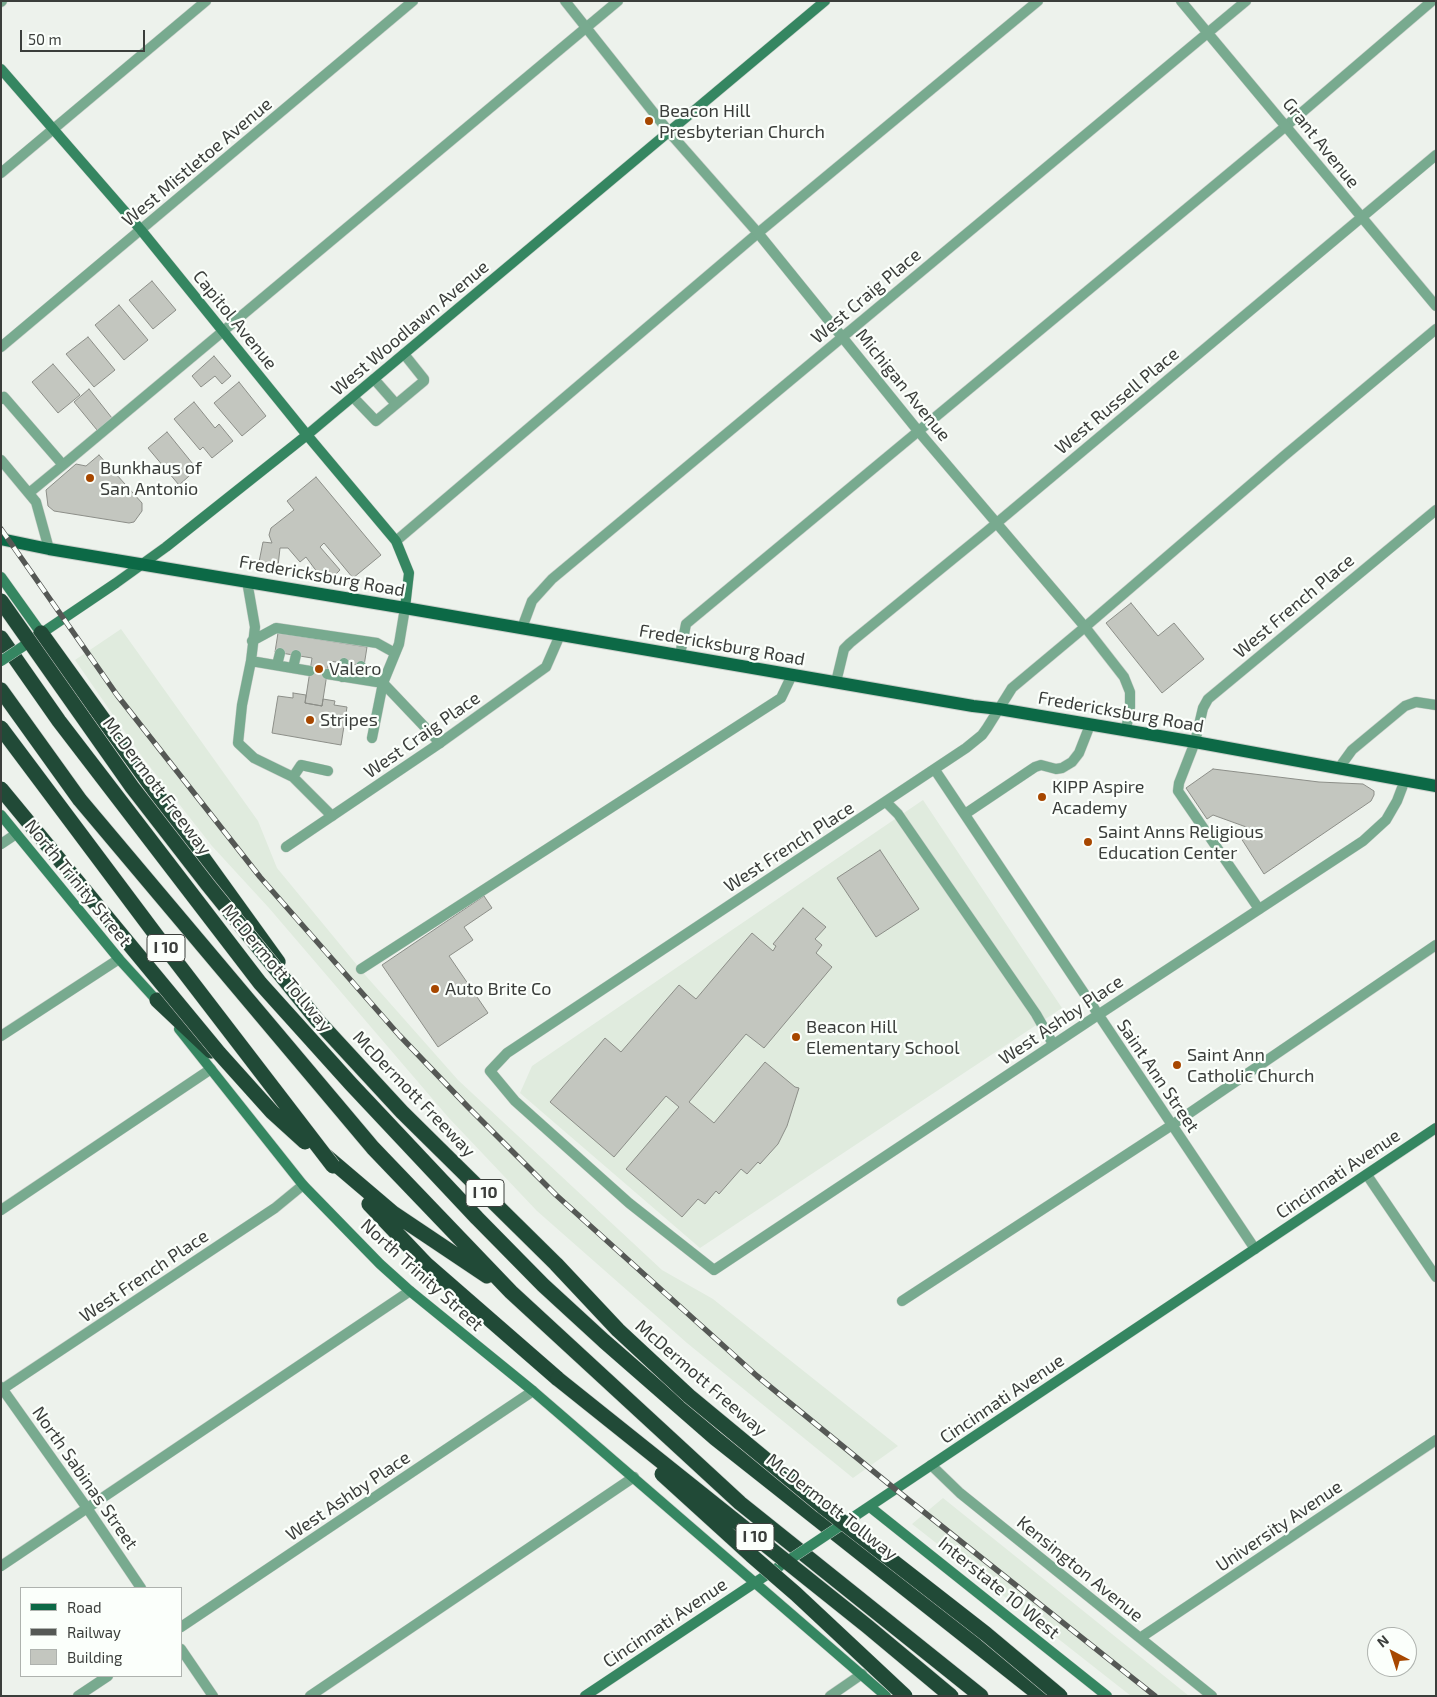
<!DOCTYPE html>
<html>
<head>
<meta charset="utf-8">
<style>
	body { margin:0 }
	#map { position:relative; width:1437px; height:1697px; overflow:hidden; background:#edf2ec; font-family:"Exo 2",sans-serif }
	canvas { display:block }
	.frame { position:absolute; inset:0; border:2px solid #3b3e3b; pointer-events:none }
	.legend { position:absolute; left:20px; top:1587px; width:162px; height:90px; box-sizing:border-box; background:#fbfffb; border:1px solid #aeb2ae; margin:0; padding:6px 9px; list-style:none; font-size:15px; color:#3b3e3b }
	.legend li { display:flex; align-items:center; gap:10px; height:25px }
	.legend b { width:25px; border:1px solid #aeb2ae }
	.north { position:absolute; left:1367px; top:1627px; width:50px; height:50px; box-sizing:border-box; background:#fbfffb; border:1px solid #aeb2ae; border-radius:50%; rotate:320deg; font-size:14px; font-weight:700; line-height:20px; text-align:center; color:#3b3e3b }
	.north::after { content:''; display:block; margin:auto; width:18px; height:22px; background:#a74700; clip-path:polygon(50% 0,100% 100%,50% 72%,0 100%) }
	.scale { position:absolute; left:20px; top:30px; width:125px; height:22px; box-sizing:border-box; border:2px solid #3b3e3b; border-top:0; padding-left:6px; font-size:15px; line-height:18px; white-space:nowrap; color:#3b3e3b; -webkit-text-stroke:4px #fbfffb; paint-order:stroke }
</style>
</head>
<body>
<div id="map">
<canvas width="1437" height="1697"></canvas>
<div class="frame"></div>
<ul class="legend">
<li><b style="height:6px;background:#0c6946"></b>Road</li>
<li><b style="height:6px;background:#555855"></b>Railway</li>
<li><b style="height:14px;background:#c3c6bf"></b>Building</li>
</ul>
<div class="north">N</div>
<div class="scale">50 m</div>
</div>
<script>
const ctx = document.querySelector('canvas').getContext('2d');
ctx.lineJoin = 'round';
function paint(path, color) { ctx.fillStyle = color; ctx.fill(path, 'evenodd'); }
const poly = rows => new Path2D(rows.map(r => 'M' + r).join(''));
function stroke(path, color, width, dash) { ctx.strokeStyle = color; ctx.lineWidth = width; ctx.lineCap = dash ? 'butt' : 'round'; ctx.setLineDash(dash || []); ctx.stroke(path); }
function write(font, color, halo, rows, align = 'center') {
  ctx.font = font + ' "Exo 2",sans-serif'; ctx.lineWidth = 4.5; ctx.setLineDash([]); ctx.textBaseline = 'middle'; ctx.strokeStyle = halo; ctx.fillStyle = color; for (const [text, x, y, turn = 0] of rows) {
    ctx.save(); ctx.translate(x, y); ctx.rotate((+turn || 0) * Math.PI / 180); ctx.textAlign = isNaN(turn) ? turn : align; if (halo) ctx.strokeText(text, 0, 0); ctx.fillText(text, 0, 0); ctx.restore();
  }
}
paint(poly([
	[121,629,258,821,277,868,366,976,458,1080,662,1270,713,1299,898,1446,853,1478,687,1343,537,1211,448,1117,269,908,212,846,143,758,75,660],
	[923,800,1062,1008,700,1248,520,1093,532,1066],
	[943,1498,1189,1696,1131,1696,912,1524]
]), '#e0ebde');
const building = poly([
	[152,281,176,310,153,329,129,300,152,281],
	[119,305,148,340,124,360,95,325,119,305],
	[88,337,115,370,94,387,66,354,88,337],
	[214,356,231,376,222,384,215,376,201,387,192,376,214,356],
	[53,364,80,395,58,413,32,382,53,364],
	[239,382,266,416,242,436,214,403,239,382],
	[89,389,112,418,97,430,74,402,89,389],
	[194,402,215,428,219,424,233,441,212,458,203,447,200,450,174,419,194,402],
	[167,432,197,469,179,485,148,448,167,432],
	[99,455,142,503,142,511,134,522,129,523,54,511,48,506,46,490,76,464,86,466,99,455],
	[316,477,381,555,353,578,324,543,320,547,340,570,335,575,317,572,306,557,300,562,288,548,280,548,278,566,259,562,263,542,272,543,269,535,271,528,294,510,287,501,316,477],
	[1131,603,1158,636,1174,623,1204,659,1162,693,1106,623,1131,603],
	[278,633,367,647,364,666,329,661,322,706,305,703,312,658,275,652,278,633],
	[293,693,306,695,305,703,322,706,323,699,335,701,334,705,347,707,341,745,272,733,278,696,293,698,293,693],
	[1213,769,1319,782,1363,784,1374,791,1374,795,1371,801,1264,874,1239,835,1249,828,1213,815,1207,819,1186,788,1213,769],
	[880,850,919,909,876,937,837,878,880,850],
	[484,896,492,908,464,927,473,940,449,956,488,1013,438,1047,382,965,484,896],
	[803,908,826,927,815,939,822,945,816,953,832,967,764,1048,746,1034,689,1102,714,1123,765,1062,795,1087,799,1088,787,1126,778,1144,760,1164,758,1162,747,1174,741,1169,719,1194,716,1191,705,1204,698,1199,682,1217,626,1169,679,1107,666,1096,614,1157,550,1102,605,1038,621,1052,679,985,696,999,752,933,773,951,776,946,773,944,803,908]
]);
paint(building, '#c3c6bf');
stroke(building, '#8c8e88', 1);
const lane = poly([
	[1,173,206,1],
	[374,379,396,404],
	[353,397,376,421,424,381,424,379,404,354],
	[1,399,4,397,63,465,29,493],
	[1,460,36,502,49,549],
	[63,465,618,1],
	[396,541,758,233,1038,1],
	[247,581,255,627,251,661,242,705,238,743,254,758,293,777,332,816],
	[405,608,399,644,383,683,440,743],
	[1085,627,1284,456,1436,329],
	[252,641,276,628,377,643,395,653],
	[680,655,686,624,1286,126,1432,1],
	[251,661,310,671],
	[277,665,280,653],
	[293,668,296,655],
	[327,674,383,683,372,738],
	[342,677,344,663],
	[359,679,361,666],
	[1195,742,1179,783,1178,791,1259,909],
	[1339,768,1352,750,1405,706,1416,702,1436,705],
	[293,777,301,765,328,771],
	[886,802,898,814,1036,1014,1053,1044],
	[965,814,1035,767,1041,765,1056,769,1062,768,1072,762,1079,753,1090,725],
	[1,844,16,834],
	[361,969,781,698,792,675],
	[1,1210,211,1069],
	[902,1301,1172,1125,1436,945],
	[1,1566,410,1291],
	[310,1696,634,1477],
	[830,1696,862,1674]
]);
const street = poly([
	[565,1,669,132,758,233,919,432,1085,627,1124,677,1130,692,1130,707,1126,730],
	[1181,1,1436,306],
	[1,2,2,1],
	[1,347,413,1],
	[1085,627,1012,688,987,728,982,735,966,748,507,1053,490,1071,515,1101,629,1203,714,1270,1098,1015,1363,841,1386,820,1397,801,1405,780],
	[522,628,532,601,552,579,1246,1],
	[836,682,844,649,850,643,986,532,1436,155],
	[1195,742,1203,708,1208,699,1436,510],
	[935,770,1255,1249],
	[286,847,440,743,546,667,560,635],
	[1,1036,119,959],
	[1367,1175,1436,1277],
	[1,1387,87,1508,141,1588],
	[1,1390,275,1208,303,1185],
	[931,1465,960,1493,1212,1696],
	[181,1627,533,1391],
	[1140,1638,1436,1440],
	[181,1649,213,1696],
	[78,1696,108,1676]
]);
const secondary = poly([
	[1,69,141,230,307,435,396,541,409,573,405,608],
	[1,577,41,633],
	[36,637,116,583,166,547,307,435,825,1],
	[1,815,119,959,160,1004],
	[179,1029,303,1185,380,1264,410,1291,533,1391,886,1696],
	[870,1507,1107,1696],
	[846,1522,1436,1128],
	[585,1696,783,1564]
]);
const primary = poly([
	[1,539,49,549,405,608,973,706,999,709,1195,742,1436,786]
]);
const highway = poly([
	[41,633,278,962],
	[1,638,59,721,260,983,351,1084,477,1218,543,1285,604,1341,715,1438,1041,1696],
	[1,690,80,800,373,1148,511,1292,740,1503,981,1696],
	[157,1000,211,1051],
	[326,1156,393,1213,487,1276],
	[369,1204,426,1264,558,1379]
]);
stroke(lane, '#c9cec9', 11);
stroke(street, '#c9cec9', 11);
stroke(secondary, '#c9cec9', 11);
stroke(primary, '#c9cec9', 14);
stroke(highway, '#c9cec9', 16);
stroke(lane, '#78aa8f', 10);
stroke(street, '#78aa8f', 10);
stroke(secondary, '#358661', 10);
stroke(primary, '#0c6946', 12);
stroke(highway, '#214a37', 15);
const rail = poly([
	[1,529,117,695,260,877,399,1035,468,1107,556,1195,757,1376,895,1489,1155,1696]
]);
stroke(rail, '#555855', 5.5);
stroke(rail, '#fbfffb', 4, [11]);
const secondaryBridge = poly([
	[1,661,31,641],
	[783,1564,846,1522]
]);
const highwayBridge = poly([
	[1,601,132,787,208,885,318,1021,402,1112,556,1264,618,1330,689,1396,822,1506,986,1634,1060,1696],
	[1,728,168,951,333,1166],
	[1,789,219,1053,272,1112,305,1142],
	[558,1379,867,1626,951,1696],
	[662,1474,751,1555,796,1594,905,1696]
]);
stroke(secondaryBridge, '#c9cec9', 11, []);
stroke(highwayBridge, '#c9cec9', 16, []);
stroke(secondaryBridge, '#358661', 10);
stroke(highwayBridge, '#214a37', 15);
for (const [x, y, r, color] of [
	[649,121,5,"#a74700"],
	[90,478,5,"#a74700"],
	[319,669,5,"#a74700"],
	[310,720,5,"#a74700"],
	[1042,797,5,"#a74700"],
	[1088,842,5,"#a74700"],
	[435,989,5,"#a74700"],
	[796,1037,5,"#a74700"],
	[1177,1065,5,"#a74700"]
]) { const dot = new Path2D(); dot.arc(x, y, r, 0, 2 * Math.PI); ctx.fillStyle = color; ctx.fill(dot); stroke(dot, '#fbfffb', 2); }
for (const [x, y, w] of [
	[166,948,38],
	[485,1193,38],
	[755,1537,38]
]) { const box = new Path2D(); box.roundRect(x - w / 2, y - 13.5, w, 27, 4); ctx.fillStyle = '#fbfffb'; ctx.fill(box); stroke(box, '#3b3e3b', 1); }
write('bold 16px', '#3b3e3b', null, [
	["I 10",166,948],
	["I 10",485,1193],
	["I 10",755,1537]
]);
write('18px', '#3b3e3b', '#fbfffb', [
	["Beacon Hill",659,111],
	["Presbyterian Church",659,132],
	["Bunkhaus of",100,468],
	["San Antonio",100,489],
	["Valero",329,669],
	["Stripes",320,720],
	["KIPP Aspire",1052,787],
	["Academy",1052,808],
	["Saint Anns Religious",1098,832],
	["Education Center",1098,853],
	["Auto Brite Co",445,989],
	["Beacon Hill",806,1027],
	["Elementary School",806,1048],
	["Saint Ann",1187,1055],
	["Catholic Church",1187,1076]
], 'left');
write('18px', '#3b3e3b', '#fbfffb', [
	["Grant Avenue",1321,143,51],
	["West Mistletoe Avenue",197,162,-40],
	["West Craig Place",866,296,-40],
	["Capitol Avenue",235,320,51],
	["West Woodlawn Avenue",410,328,-40],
	["Michigan Avenue",903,385,51],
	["West Russell Place",1117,401,-40],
	["Fredericksburg Road",322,576,10],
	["West French Place",1294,606,-40],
	["Fredericksburg Road",722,645,10],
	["Fredericksburg Road",1121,712,10],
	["West Craig Place",422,735,-35],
	["McDermott Freeway",157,786,53],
	["West French Place",789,847,-33],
	["North Trinity Street",78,883,51],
	["McDermott Tollway",277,968,50],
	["West Ashby Place",1061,1020,-34],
	["Saint Ann Street",1158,1076,56],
	["McDermott Freeway",414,1094,46],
	["Cincinnati Avenue",1338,1174,-34],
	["North Trinity Street",422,1275,42],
	["West French Place",144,1276,-34],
	["McDermott Freeway",701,1378,41],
	["Cincinnati Avenue",1002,1399,-34],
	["North Sabinas Street",85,1478,55],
	["West Ashby Place",348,1496,-34],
	["McDermott Tollway",832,1507,38],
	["University Avenue",1279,1526,-34],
	["Kensington Avenue",1080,1569,39],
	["Interstate 10 West",999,1588,39],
	["Cincinnati Avenue",665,1623,-34]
]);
</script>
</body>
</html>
